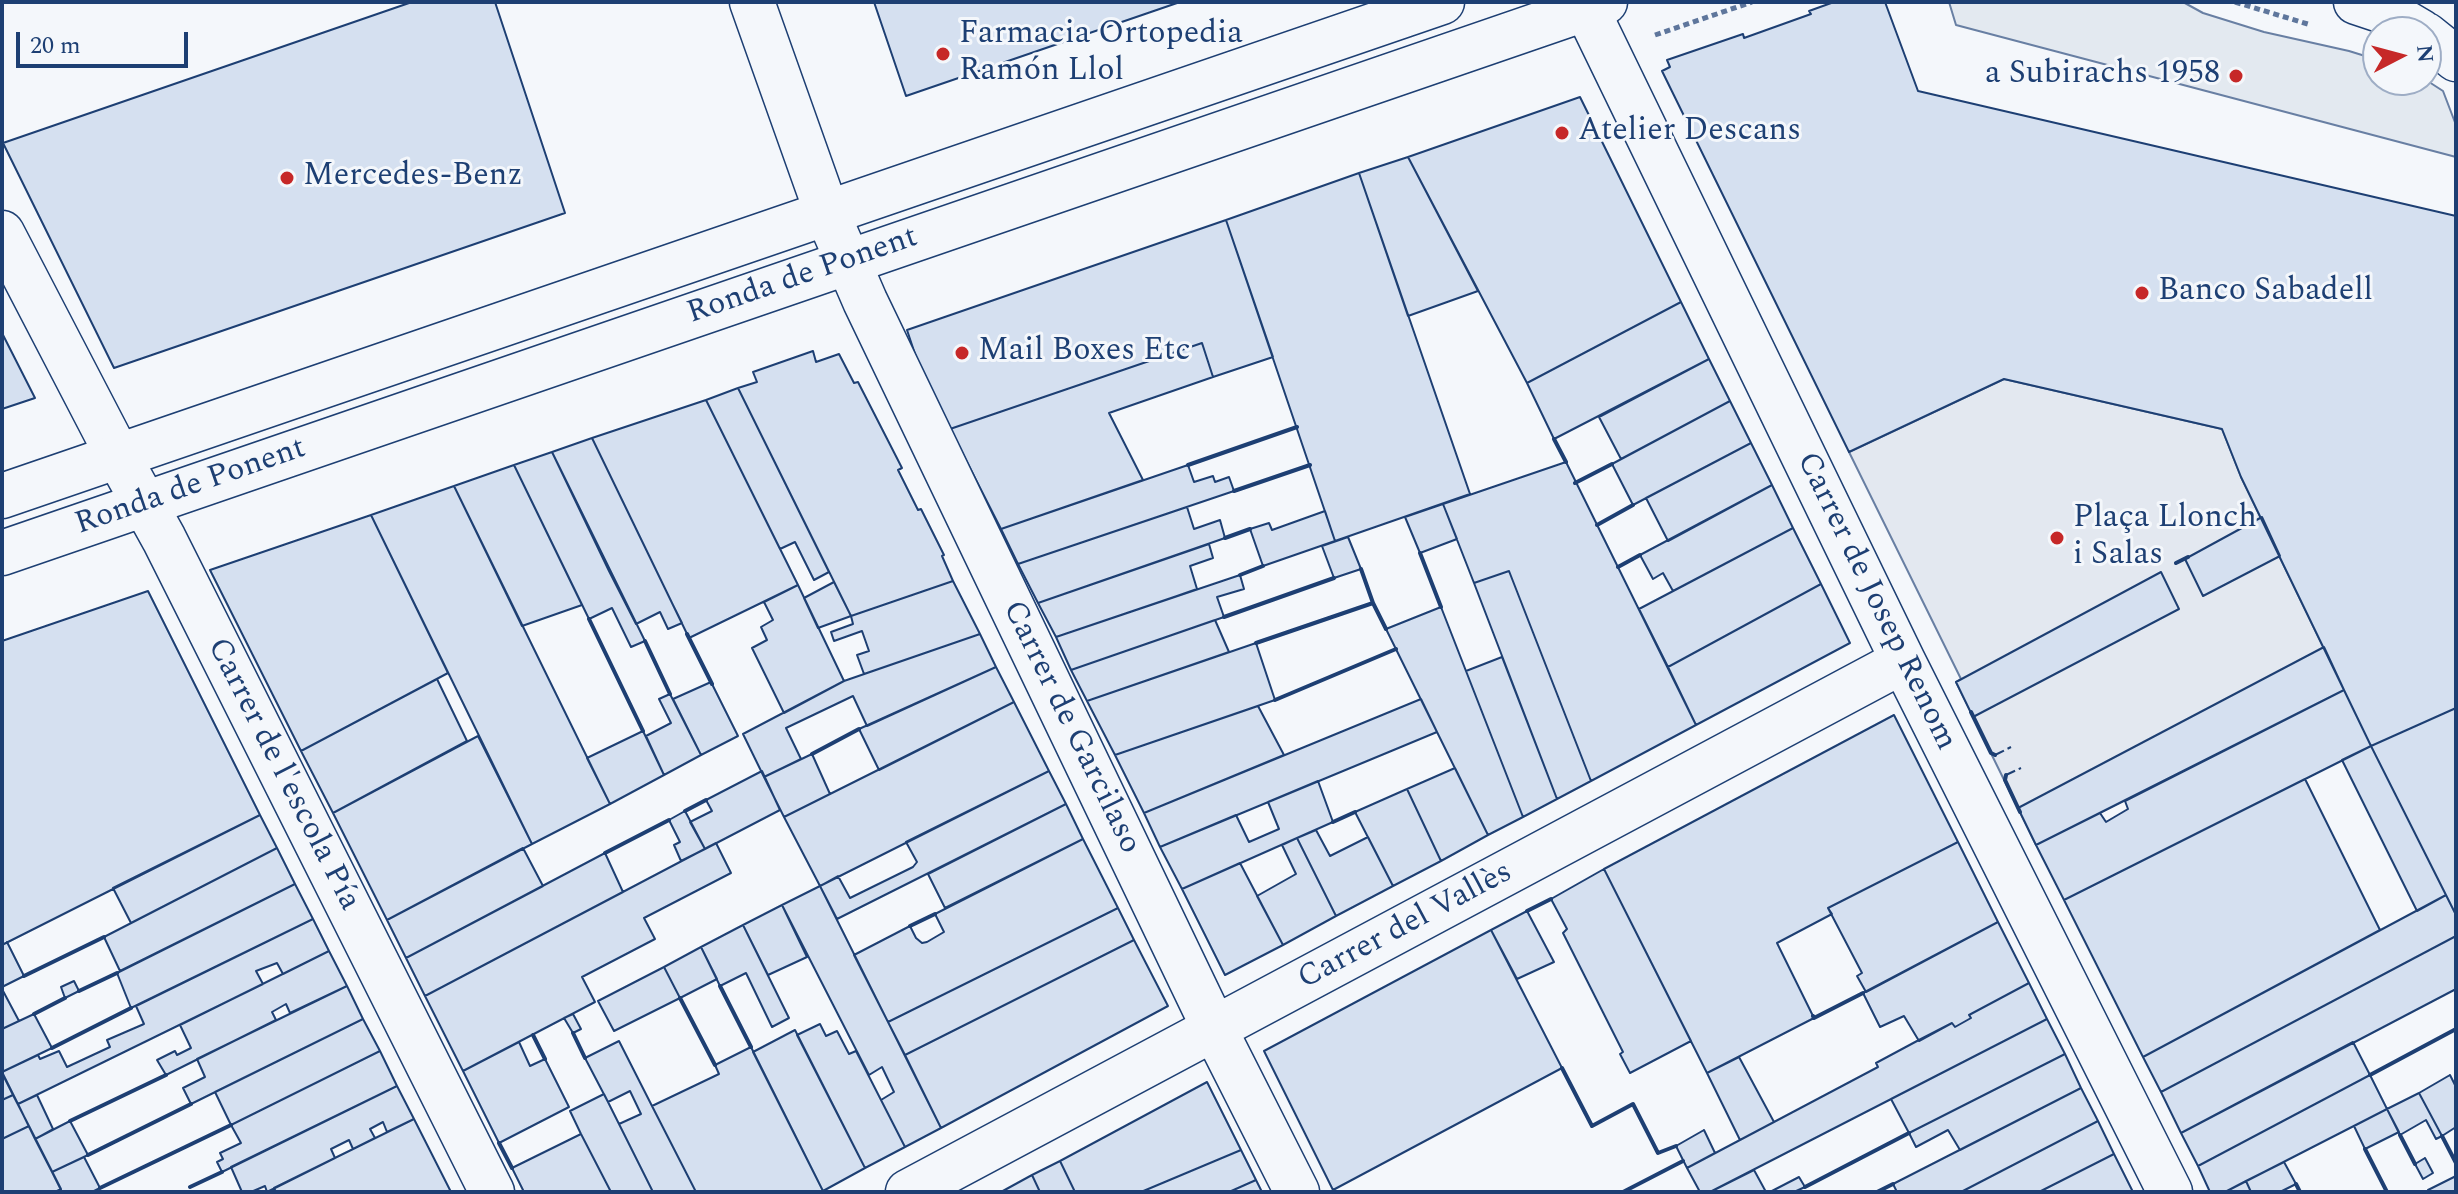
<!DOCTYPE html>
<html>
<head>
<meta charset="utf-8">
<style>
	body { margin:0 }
	#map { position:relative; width:2458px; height:1194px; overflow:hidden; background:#f4f7fb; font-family:Spectral,serif }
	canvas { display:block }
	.frame { position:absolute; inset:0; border:4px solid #1d3f73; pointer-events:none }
	.north { position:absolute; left:2362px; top:16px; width:80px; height:80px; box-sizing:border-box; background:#f4f7fb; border:2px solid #9eadc5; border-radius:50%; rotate:84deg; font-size:22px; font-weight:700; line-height:32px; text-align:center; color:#1d3f73 }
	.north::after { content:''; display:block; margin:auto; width:28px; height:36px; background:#c62828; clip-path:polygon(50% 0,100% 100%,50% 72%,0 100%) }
	.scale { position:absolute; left:16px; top:32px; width:172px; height:36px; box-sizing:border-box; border:4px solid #1d3f73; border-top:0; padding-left:10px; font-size:24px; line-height:28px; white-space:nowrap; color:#1d3f73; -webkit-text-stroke:6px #f4f7fb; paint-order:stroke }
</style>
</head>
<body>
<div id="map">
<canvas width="2458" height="1194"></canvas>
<div class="frame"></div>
<div class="north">N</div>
<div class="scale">20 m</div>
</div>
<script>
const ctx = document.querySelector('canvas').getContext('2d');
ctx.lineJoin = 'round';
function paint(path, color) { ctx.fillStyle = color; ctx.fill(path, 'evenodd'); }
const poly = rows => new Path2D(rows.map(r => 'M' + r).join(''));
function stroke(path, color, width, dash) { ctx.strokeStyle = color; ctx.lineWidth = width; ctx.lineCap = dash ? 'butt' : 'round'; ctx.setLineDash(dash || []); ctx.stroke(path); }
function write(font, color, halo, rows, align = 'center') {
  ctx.font = font + ' Spectral,serif'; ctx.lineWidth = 6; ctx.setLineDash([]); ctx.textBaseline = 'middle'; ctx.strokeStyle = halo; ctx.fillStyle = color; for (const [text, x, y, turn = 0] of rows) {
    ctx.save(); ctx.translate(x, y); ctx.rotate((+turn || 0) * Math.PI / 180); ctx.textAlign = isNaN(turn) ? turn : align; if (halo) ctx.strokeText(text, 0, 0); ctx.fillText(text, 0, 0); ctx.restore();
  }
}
const green = poly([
	[1949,2,2183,2,2203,13,2264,32,2349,51,2378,60,2378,80,2426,80,2443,91,2456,125,2456,157,1956,25,1949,2]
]);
paint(green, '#e3e9f0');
stroke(green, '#687fa3', 2);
const parking = poly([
	[2004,379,2222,429,2241,477,2344,690,2036,845,1956,682,1961,679,1849,452,2004,379]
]);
paint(parking, '#e3e8f0');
stroke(parking, '#687fa3', 2);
const building = poly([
	[412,2,495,2,565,213,114,368,3,143,412,2],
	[874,2,1180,2,906,96,874,2],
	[1834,2,1885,2,1918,91,2456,216,2456,708,2371,746,2241,477,2222,429,2004,379,1849,452,1662,71,1670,67,1667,60,1743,34,1744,38,1811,14,1809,11,1834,2],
	[1580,97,1681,302,1527,383,1408,157,1580,97],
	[1408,157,1478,291,1408,316,1359,173,1408,157],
	[1359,173,1470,494,1335,541,1226,220,1359,173],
	[1226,220,1273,357,1213,377,1202,343,950,429,921,372,907,330,1226,220],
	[1681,302,1709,359,1554,439,1527,383,1681,302],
	[2,333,35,398,2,409,2,333],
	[1202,343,1213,377,1109,413,1143,480,1001,529,950,429,1202,343],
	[813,351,816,362,839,354,854,383,858,382,902,468,898,470,918,510,921,509,944,555,942,556,953,581,851,616,738,388,757,382,753,372,813,351],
	[1709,359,1730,401,1621,459,1599,417,1709,359],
	[738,388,829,572,814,580,795,542,780,549,706,400,738,388],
	[706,400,798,585,689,638,592,438,706,400],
	[1730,401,1751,443,1633,505,1612,464,1730,401],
	[592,438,673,605,682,623,668,629,660,612,636,624,609,571,552,452,592,438],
	[1751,443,1772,485,1668,541,1646,498,1751,443],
	[552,452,645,641,631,647,612,608,589,619,514,465,552,452],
	[1566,462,1696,725,1591,781,1509,571,1474,583,1443,504,1566,462],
	[514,465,582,605,522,626,454,486,514,465],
	[1188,465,1194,482,1213,476,1215,482,1229,477,1234,491,1018,564,1001,529,1188,465],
	[1772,485,1793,528,1673,591,1663,573,1653,579,1640,555,1772,485],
	[454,486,610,804,532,844,371,515,454,486],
	[1443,504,1457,539,1420,553,1405,517,1443,504],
	[1187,507,1194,529,1220,520,1225,538,1038,603,1018,564,1187,507],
	[1325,511,1335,541,1263,566,1250,529,1269,523,1272,530,1325,511],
	[371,515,448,673,301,751,210,570,371,515],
	[2262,517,2280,556,2203,596,2185,559,2262,517],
	[1793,528,1821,584,1668,667,1639,609,1793,528],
	[1348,537,1361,569,1334,578,1322,546,1348,537],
	[1209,544,1213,558,1190,566,1197,589,1177,596,1056,637,1038,603,1209,544],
	[1509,571,1591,781,1557,799,1474,583,1509,571],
	[2161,572,2179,609,1973,717,1956,682,2161,572],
	[1240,575,1244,589,1217,597,1224,617,1071,670,1056,637,1240,575],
	[953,581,980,634,864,674,857,655,869,651,862,631,834,641,831,632,853,624,851,616,953,581],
	[834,582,851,616,818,628,804,598,834,582],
	[1821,584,1850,643,1696,725,1668,667,1821,584],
	[798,585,844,681,784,713,752,648,767,640,761,627,773,620,764,602,798,585],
	[148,591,260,815,2,945,2,641,148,591],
	[1441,607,1523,817,1488,835,1386,629,1441,607],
	[1215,620,1229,652,1087,701,1071,670,1215,620],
	[980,634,996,667,867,726,853,696,786,728,801,759,764,777,743,734,844,681,980,634],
	[1256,643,1275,700,1115,755,1087,701,1256,643],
	[2324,647,2344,690,2036,845,2018,808,2324,647],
	[1502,657,1557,799,1523,817,1466,671,1502,657],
	[996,667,1014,702,879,770,859,729,996,667],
	[437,679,467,741,333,813,301,751,437,679],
	[711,682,738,736,701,755,673,699,711,682],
	[2344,690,2371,746,2064,900,2036,845,2100,813,2106,822,2128,809,2125,801,2344,690],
	[670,694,701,755,664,775,646,736,671,723,659,699,670,694],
	[1421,699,1437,732,1160,847,1144,813,1421,699],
	[1014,702,1049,771,820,886,784,817,1014,702],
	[1258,706,1284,755,1144,813,1115,755,1258,706],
	[2456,708,2456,915,2371,746,2456,708],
	[1894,715,1958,842,1828,908,1832,914,1777,943,1814,1018,1707,1073,1604,869,1894,715],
	[643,731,664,775,610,804,587,758,643,731],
	[478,736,532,844,387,920,333,813,478,736],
	[2371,746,2446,895,2417,911,2342,760,2371,746],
	[812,754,830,794,784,817,764,777,812,754],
	[1455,768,1488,835,1441,861,1407,789,1455,768],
	[762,771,780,810,705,849,690,822,712,811,706,800,762,771],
	[1049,771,1066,804,837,919,820,886,838,876,850,898,913,867,917,862,906,842,1049,771],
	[2305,779,2380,930,2143,1057,2064,900,2305,779],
	[1318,781,1333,822,1182,889,1160,847,1236,815,1249,842,1279,829,1268,802,1318,781],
	[1407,789,1441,861,1393,886,1355,812,1407,789],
	[1066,804,1083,839,945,908,928,874,1066,804],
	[685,811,705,849,681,861,674,845,680,842,669,820,685,811],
	[260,815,277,848,131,923,113,888,260,815],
	[1316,830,1330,856,1368,837,1393,886,1336,916,1297,838,1316,830],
	[1297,838,1336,916,1283,945,1257,896,1296,874,1282,845,1297,838],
	[1083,839,1118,908,888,1022,854,955,910,926,916,938,922,943,927,942,944,932,935,914,1083,839],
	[1958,842,1998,922,1866,992,1857,976,1862,973,1828,908,1958,842],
	[716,843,731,873,644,918,655,939,582,977,595,1002,463,1071,425,996,716,843],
	[277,848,295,884,120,971,104,937,277,848],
	[523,848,543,886,406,958,387,920,523,848],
	[605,853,623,892,425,996,406,958,605,853],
	[1240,863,1283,945,1225,975,1182,889,1240,863],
	[1604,869,1691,1041,1630,1073,1620,1054,1623,1052,1563,933,1567,929,1551,899,1604,869],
	[295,884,313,919,131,1008,117,973,295,884],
	[820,886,941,1128,905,1147,881,1100,894,1092,882,1067,869,1075,782,905,820,886],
	[2446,895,2456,915,2456,936,2161,1092,2143,1057,2446,895],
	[782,905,807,957,768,975,743,925,782,905],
	[1118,908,1134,940,905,1055,888,1022,1118,908],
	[1527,911,1554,962,1517,979,1491,930,1527,911],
	[313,919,329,951,283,974,277,963,256,971,263,984,18,1104,2,1072,38,1055,40,1059,59,1051,67,1067,110,1047,107,1040,144,1024,136,1006,313,919],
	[1998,922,2029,983,1969,1015,1971,1018,1955,1027,1952,1023,1919,1041,1904,1016,1880,1027,1863,993,1998,922],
	[743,925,789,1018,772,1027,746,973,720,986,701,947,743,925],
	[1491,930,1562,1068,1333,1190,1264,1051,1491,930],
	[2456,936,2456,989,2181,1133,2161,1092,2456,936],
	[1134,940,1168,1006,941,1128,905,1055,1134,940],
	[7,942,24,976,2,987,2,945,7,942],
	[701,947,717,979,680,998,664,967,701,947],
	[329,951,347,986,290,1013,286,1004,272,1012,276,1020,166,1075,157,1060,175,1051,177,1055,191,1048,180,1025,329,951],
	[664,967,680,998,614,1031,598,1001,664,967],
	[74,981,79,991,65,998,61,987,74,981],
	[2029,983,2047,1019,1710,1192,1700,1192,1687,1168,1878,1067,1876,1063,1917,1041,1952,1023,1955,1027,1971,1018,1969,1015,2029,983],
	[347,986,363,1019,191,1104,183,1088,205,1077,197,1059,347,986],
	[2,989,19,1021,2,1029,2,989],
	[34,1014,52,1048,2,1072,2,1029,34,1014],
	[573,1014,581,1029,573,1033,564,1018,573,1014],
	[363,1019,380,1051,231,1125,215,1092,363,1019],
	[2047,1019,2065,1054,1909,1133,1891,1099,2047,1019],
	[820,1024,826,1036,837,1031,849,1054,856,1051,905,1147,865,1168,797,1035,820,1024],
	[795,1030,865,1168,823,1191,753,1052,795,1030],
	[619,1041,652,1106,696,1192,653,1192,619,1124,641,1114,630,1091,608,1102,585,1058,619,1041],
	[519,1042,530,1066,545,1059,569,1107,499,1143,463,1071,519,1042],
	[2353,1042,2370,1075,2198,1166,2181,1133,2353,1042],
	[751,1047,823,1191,821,1192,696,1192,652,1106,719,1074,715,1065,751,1047],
	[380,1051,397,1086,222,1172,217,1162,223,1159,220,1153,241,1143,231,1125,380,1051],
	[2065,1054,2081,1088,1960,1150,1948,1130,1916,1147,1909,1133,2065,1054],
	[1739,1057,1774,1122,1740,1140,1707,1073,1739,1057],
	[2,1073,13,1095,2,1100,2,1073],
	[2370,1075,2387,1109,2225,1192,2210,1192,2198,1166,2370,1075],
	[2450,1075,2456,1087,2456,1127,2442,1136,2419,1093,2450,1075],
	[1207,1082,1241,1150,1141,1192,1075,1192,1060,1161,1207,1082],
	[397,1086,414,1119,387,1132,383,1122,370,1129,375,1138,353,1149,349,1140,331,1149,335,1158,267,1192,265,1186,251,1192,242,1192,231,1167,397,1086],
	[2081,1088,2098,1121,1961,1192,1897,1192,1893,1184,2081,1088],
	[2419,1093,2442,1136,2436,1139,2426,1120,2400,1135,2387,1109,2419,1093],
	[604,1094,653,1192,611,1192,581,1134,570,1111,604,1094],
	[13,1095,29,1126,2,1139,2,1100,13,1095],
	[37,1095,53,1129,35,1139,18,1104,37,1095],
	[2387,1109,2399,1132,2365,1149,2354,1126,2387,1109],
	[414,1119,451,1192,276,1192,274,1188,414,1119],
	[70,1121,88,1155,52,1172,35,1139,70,1121],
	[2098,1121,2114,1154,2039,1192,1961,1192,2098,1121],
	[29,1126,61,1189,55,1192,2,1192,2,1139,29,1126],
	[1704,1130,1715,1153,1687,1168,1676,1146,1704,1130],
	[581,1134,611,1192,524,1192,512,1168,581,1134],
	[1241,1150,1256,1180,1229,1192,1141,1192,1241,1150],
	[2114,1154,2133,1192,2039,1192,2114,1154],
	[84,1157,100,1188,92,1192,62,1192,52,1172,84,1157],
	[2425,1158,2433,1173,2423,1179,2415,1164,2425,1158],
	[1060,1161,1075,1192,1040,1192,1032,1175,1060,1161],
	[2284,1162,2296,1184,2280,1192,2251,1192,2246,1181,2284,1162],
	[1754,1170,1766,1192,1710,1192,1754,1170],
	[1032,1175,1040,1192,1001,1192,1032,1175],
	[2456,1176,2456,1192,2429,1192,2428,1190,2456,1176],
	[1799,1177,1805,1187,1794,1192,1770,1192,1799,1177],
	[1256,1180,1262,1192,1229,1192,1256,1180],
	[2246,1181,2251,1192,2225,1192,2246,1181]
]);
paint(building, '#d5e0f0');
stroke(building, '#1d3f73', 2);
const minor = poly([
	[752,2,827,213,865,301,1215,1030,1297,1192],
	[1586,8,1903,661,2170,1192],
	[2,233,118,456,164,539,492,1192],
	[908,1192,1903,661]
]);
const secondary = poly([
	[2356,2,2389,13,2421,32],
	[2426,35,2456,59],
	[2,496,1442,2],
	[2,553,1605,2]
]);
stroke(minor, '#1d3f73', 47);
stroke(secondary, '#1d3f73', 47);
stroke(poly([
	[2235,2,2311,25],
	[1655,35,1752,2]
]), '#5e769c', 5, [6, 4]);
stroke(minor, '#f4f7fb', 44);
stroke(secondary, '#f4f7fb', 44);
stroke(poly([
	[1995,755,2011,747],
	[2006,775,2021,768]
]), '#1d3f73', 2, [10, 4]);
stroke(poly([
	[1554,439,1566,462],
	[1188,465,1297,427],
	[1575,483,1612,464],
	[1234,491,1310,465],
	[1597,525,1633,505],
	[1225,538,1250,529],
	[1420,553,1441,607],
	[2176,563,2188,557],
	[1618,567,1640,555],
	[1361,569,1373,603,1386,629],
	[1240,575,1263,566],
	[1224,617,1334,578],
	[589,619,643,731],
	[687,634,712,684],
	[645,641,670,694],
	[1256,643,1373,603],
	[1275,700,1396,649],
	[1971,712,1991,753,1995,755],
	[812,754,859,729],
	[2006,775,2005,780,2020,812],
	[685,811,706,800],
	[1333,822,1355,812],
	[605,853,669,820],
	[1527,911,1551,899],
	[910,926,935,914],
	[24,976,104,937],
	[720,986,751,1047],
	[79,991,117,973],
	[680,998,715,1065],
	[34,1014,65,998],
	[1813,1016,1814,1018,1863,993],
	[573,1033,585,1058],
	[533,1035,545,1059],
	[52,1048,131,1008],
	[1562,1068,1592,1126,1633,1104,1658,1153,1676,1146],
	[2370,1075,2456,1029],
	[70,1121,166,1075],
	[2400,1135,2415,1164],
	[2442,1136,2456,1163],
	[499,1143,512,1168],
	[2365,1149,2387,1192],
	[88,1155,191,1104],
	[2296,1184,2300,1192],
	[190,1187,222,1172],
	[1805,1187,1909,1133],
	[100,1188,231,1125],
	[1623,1192,1683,1161],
	[1877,1192,1893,1184]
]), '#1d3f73', 4);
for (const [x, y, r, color] of [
	[943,54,8,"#c62828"],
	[2236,76,8,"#c62828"],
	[1562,133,8,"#c62828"],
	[287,178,8,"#c62828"],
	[2142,293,8,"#c62828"],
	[962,353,8,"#c62828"],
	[2057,538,8,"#c62828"]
]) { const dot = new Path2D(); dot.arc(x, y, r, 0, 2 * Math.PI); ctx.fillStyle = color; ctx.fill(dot); stroke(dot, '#f4f7fb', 3); }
write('32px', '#1d3f73', '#f4f7fb', [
	["Farmacia Ortopedia",959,36],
	["Ramón Llol",959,73],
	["a Subirachs 1958",2220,76,"right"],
	["Atelier Descans",1578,133],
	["Mercedes-Benz",303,178],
	["Banco Sabadell",2158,293],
	["Mail Boxes Etc",978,353],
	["Plaça Llonch",2073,520],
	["i Salas",2073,557]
], 'left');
write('32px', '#1d3f73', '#f4f7fb', [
	["Ronda de Ponent",803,277,-19],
	["Ronda de Ponent",191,488,-19],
	["Carrer de Josep Renom",1875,602,64],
	["Carrer de Garcilaso",1070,728,64],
	["Carrer de l'escola Pía",282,775,63],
	["Carrer del Vallès",1406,927,-28]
]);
</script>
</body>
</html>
